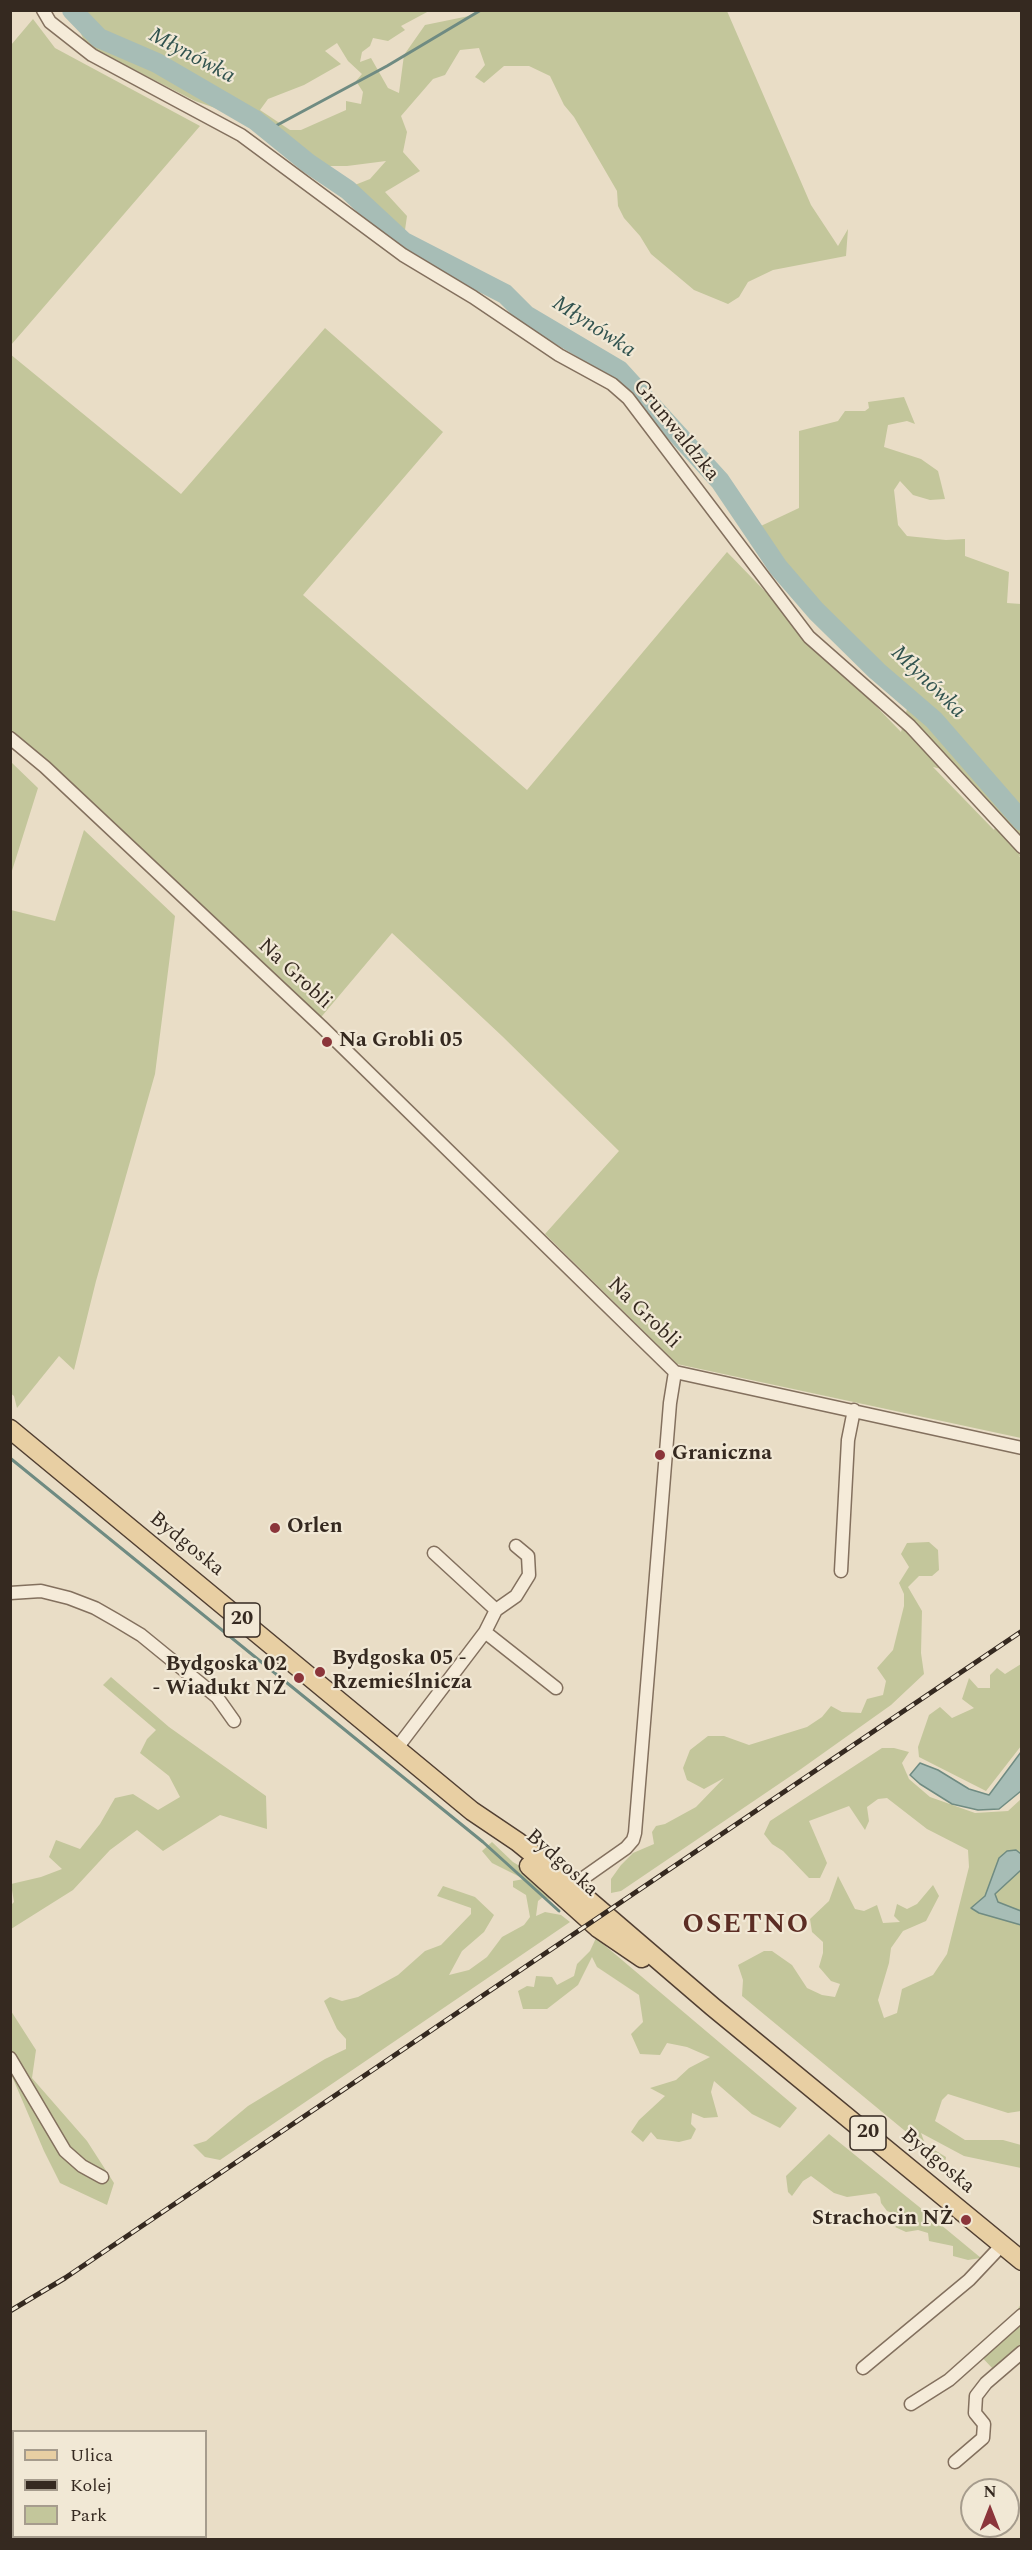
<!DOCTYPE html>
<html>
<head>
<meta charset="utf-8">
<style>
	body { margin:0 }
	#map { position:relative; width:1032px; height:2550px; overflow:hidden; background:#e9ddc6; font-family:Spectral,serif }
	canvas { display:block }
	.frame { position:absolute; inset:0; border:12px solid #352920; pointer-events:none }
	.legend { position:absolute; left:12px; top:2430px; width:195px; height:108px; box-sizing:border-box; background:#f1e8d5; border:2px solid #a69c8d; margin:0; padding:8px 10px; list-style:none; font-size:18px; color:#352920 }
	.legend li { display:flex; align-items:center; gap:12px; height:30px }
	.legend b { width:30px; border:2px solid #a69c8d }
	.north { position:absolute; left:960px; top:2478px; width:60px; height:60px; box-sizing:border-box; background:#f1e8d5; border:2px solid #a69c8d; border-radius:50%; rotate:0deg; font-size:16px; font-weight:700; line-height:24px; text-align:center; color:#352920 }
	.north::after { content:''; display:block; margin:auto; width:21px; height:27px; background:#8b353a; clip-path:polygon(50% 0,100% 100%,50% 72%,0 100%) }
</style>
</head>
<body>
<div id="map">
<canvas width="1032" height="2550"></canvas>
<div class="frame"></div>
<ul class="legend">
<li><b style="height:8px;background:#e8cfa3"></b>Ulica</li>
<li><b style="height:8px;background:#352920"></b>Kolej</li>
<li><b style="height:16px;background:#c3c69b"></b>Park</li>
</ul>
<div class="north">N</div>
</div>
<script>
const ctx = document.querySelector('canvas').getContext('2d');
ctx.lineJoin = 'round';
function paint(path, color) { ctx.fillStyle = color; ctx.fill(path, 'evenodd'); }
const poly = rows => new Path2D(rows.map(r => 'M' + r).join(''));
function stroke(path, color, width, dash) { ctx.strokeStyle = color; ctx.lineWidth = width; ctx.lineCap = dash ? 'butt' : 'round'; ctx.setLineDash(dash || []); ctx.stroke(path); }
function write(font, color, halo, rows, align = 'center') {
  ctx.font = font + ' Spectral,serif'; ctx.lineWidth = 4.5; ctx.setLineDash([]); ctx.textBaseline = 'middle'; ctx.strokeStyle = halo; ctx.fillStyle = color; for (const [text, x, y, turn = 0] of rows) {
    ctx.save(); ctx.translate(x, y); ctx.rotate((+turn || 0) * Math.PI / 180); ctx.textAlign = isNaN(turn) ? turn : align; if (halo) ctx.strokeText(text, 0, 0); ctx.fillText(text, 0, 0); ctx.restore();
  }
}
paint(poly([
	[71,11,429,11,401,26,405,30,388,41,373,38,370,46,362,52,360,62,371,58,388,88,399,93,404,55,425,25,469,16,480,11,727,11,811,205,838,246,848,229,846,256,773,270,748,282,739,297,728,304,694,290,651,254,640,236,624,218,618,206,617,191,574,117,564,105,550,76,529,66,504,66,484,83,475,77,485,65,479,48,460,50,445,75,433,79,401,116,407,132,403,152,420,171,385,192,407,216,404,237,365,208,337,192,370,179,386,161,347,166,300,166,244,118,195,101,86,45],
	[337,43,348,61,362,74,356,81,363,92,361,104,346,101,346,110,301,130,290,130,260,110,268,99,304,85,341,64,325,51],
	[33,19,55,48,200,126,11,345,11,45],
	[325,328,443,432,303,595,527,790,727,552,901,732,908,705,848,653,804,606,746,533,799,508,799,431,838,421,845,411,865,411,869,408,868,402,904,397,915,424,907,421,888,425,884,447,921,459,938,471,945,499,930,500,913,495,900,481,894,490,898,525,907,536,946,540,965,539,965,556,1009,572,1007,603,1021,604,1021,857,1018,855,1022,859,1021,1438,677,1364,545,1234,619,1151,502,1036,392,933,317,1022,11,734,10,354,181,494],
	[933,767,951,771,999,818,994,830],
	[11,762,38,788,11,874],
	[84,830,175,916,155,1074,96,1281,74,1370,59,1356,17,1408,14,1396,10,1393,11,910,55,921],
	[929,1542,938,1550,939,1570,932,1576,919,1576,908,1587,922,1611,921,1653,924,1674,891,1705,801,1769,621,1891,611,1893,611,1879,621,1865,633,1853,654,1844,652,1832,656,1826,665,1824,696,1807,724,1778,704,1789,687,1780,683,1768,690,1750,708,1736,724,1736,749,1745,807,1727,822,1717,831,1706,842,1712,861,1713,867,1699,883,1695,886,1681,877,1668,893,1650,904,1606,904,1594,899,1583,909,1567,901,1554,907,1543],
	[1021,1664,1021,1746,986,1791,919,1757,918,1747,929,1715,940,1707,952,1718,974,1708,962,1699,969,1678,978,1688,990,1688,990,1675,997,1668,1005,1674],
	[111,1677,169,1727,266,1796,267,1829,220,1815,163,1851,137,1830,110,1850,73,1890,11,1929,11,1905,14,1902,11,1884,41,1877,62,1869,49,1857,56,1840,80,1849,100,1824,115,1798,133,1794,158,1810,180,1797,169,1776,140,1753,147,1739,156,1730,103,1685],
	[882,1748,894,1748,909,1752,902,1763,909,1779,930,1797,975,1813,1008,1811,1021,1799,1021,2111,1008,2113,948,2094,942,2100,935,2121,965,2140,1003,2140,1021,2145,1021,2168,964,2156,921,2133,925,2144,946,2157,945,2164,742,1996,743,1980,738,1965,764,1951,772,1951,792,1965,807,1988,822,1995,835,1997,840,1984,831,1981,819,1967,823,1953,823,1942,812,1932,810,1919,829,1901,838,1876,855,1909,864,1911,877,1905,883,1923,900,1922,894,1916,897,1904,907,1909,917,1904,933,1885,939,1896,926,1921,903,1931,891,1948,889,1963,878,2000,884,2018,897,2013,902,1989,933,1975,947,1954,969,1867,968,1850,927,1829,887,1798,878,1799,867,1807,869,1821,865,1830,849,1806,809,1821,827,1863,820,1878,809,1878,783,1851,772,1844,764,1834,770,1821],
	[492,1842,513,1862,536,1876,560,1903,543,1897,538,1901,536,1916,545,1912,561,1915,570,1922,220,2160,205,2157,193,2145,206,2141,248,2106,325,2059,346,2049,346,2039,337,2029,324,2001,330,1997,342,2001,358,1997,398,1975,425,1951,441,1945,471,1914,471,1908,437,1896,443,1886,475,1897,494,1915,484,1932,462,1951,449,1975,469,1970,487,1957,502,1937,524,1925,530,1917,526,1895,513,1887,513,1881,524,1879,492,1863,482,1851],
	[596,1938,797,2108,780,2128,752,2114,714,2081,711,2092,718,2117,704,2118,692,2113,691,2124,696,2129,691,2139,679,2142,657,2139,651,2132,643,2142,631,2132,639,2120,665,2096,650,2088,676,2080,689,2068,710,2057,687,2047,667,2043,660,2055,640,2054,631,2034,643,2022,639,1995,597,1967,592,1957,578,1985,547,2009,523,2009,518,1991,527,1986,534,1987,536,1976,552,1977,557,1985,574,1976,577,1964,590,1951],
	[11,2011,36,2050,32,2078,87,2141,114,2183,107,2205,60,2183,44,2151,11,2074],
	[829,2134,923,2210,981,2258,968,2260,953,2256,953,2246,929,2241,928,2233,918,2230,906,2232,895,2227,906,2218,887,2211,881,2203,880,2197,876,2193,847,2197,834,2193,811,2176,803,2181,792,2196,788,2192,786,2176],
	[1021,2304,1021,2364,994,2370,975,2350,1014,2315]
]), '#c3c69b');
const water = poly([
	[1021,1752,1021,1791,999,1809,978,1810,952,1804,920,1784,910,1775,920,1763,938,1770,969,1789,989,1795,1021,1752],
	[1016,1850,1021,1854,1021,1870,995,1894,998,1902,1021,1911,1021,1925,979,1913,971,1908,985,1896,999,1858,1007,1851,1016,1850]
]);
paint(water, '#a7bdb6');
stroke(water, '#6f8b82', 1.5);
stroke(poly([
	[268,130,387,66,481,10],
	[10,1458,483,1842,559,1911]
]), '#6f8b82', 3);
stroke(poly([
	[72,10,99,38,157,63,255,120,308,163,348,190,404,242,505,294,526,315,619,370,720,481,778,567,816,611,877,671,934,720,1022,821]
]), '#a7bdb6', 20);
const street = poly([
	[43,10,50,22,92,55,241,135,403,255,473,297,559,355,612,384,628,398,809,637,910,726,1022,847],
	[10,738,45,767,323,1028,675,1372],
	[675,1372,1022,1448],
	[434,1553,496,1610],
	[841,1571,848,1440,854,1410],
	[10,1593,41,1591,69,1598,95,1608,116,1620,141,1635,217,1697,234,1721],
	[485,1632,556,1688],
	[397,1748,485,1632,496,1610,516,1596,529,1575,528,1556,516,1546],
	[565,1887,572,1886,626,1848,633,1840,635,1833,670,1403,675,1372],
	[10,2058,65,2151,82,2166,102,2177],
	[863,2368,969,2280,1002,2245],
	[911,2404,949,2380,1022,2315],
	[955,2462,983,2438,984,2424,975,2413,976,2396,986,2383,1022,2352]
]);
const primary = poly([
	[10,1429,472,1811,518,1842,572,1886,713,2007,1022,2261],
	[529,1866,598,1928,642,1958]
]);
stroke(street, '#83705e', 15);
stroke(primary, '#513f32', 21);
stroke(street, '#f5ebd9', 12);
stroke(primary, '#e8cfa3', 18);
const rail = poly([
	[10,2311,65,2278,1022,1631]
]);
stroke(rail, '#352920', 5);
stroke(rail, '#f1e8d5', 3, [9]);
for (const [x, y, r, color] of [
	[327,1042,6,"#8b353a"],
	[660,1455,6,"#8b353a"],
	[275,1528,6,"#8b353a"],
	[320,1672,6,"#8b353a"],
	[299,1678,6,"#8b353a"],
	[966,2220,6,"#8b353a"]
]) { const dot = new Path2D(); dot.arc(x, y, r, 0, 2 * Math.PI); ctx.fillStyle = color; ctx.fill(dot); stroke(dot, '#f1e8d5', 2); }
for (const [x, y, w] of [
	[242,1620,36],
	[868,2133,36]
]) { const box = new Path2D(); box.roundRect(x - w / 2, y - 17, w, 34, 4.5); ctx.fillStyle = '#f1e8d5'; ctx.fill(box); stroke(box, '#352920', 1.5); }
write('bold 20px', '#352920', null, [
	["20",242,1620],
	["20",868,2133]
]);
write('21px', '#352920', '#f1e8d5', [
	["Grunwaldzka",675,431,51],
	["Na Grobli",294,975,43],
	["Na Grobli",643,1314,44],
	["Bydgoska",186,1545,39],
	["Bydgoska",561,1864,42],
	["Bydgoska",937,2162,40]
]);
write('bold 21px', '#352920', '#f1e8d5', [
	["Na Grobli 05",339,1042],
	["Graniczna",672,1455],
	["Orlen",287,1528],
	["Bydgoska 05 -",332,1660],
	["Rzemieślnicza",332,1684],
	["Bydgoska 02",287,1666,"right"],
	["- Wiadukt NŻ",287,1690,"right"],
	["Strachocin NŻ",954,2220,"right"]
], 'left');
write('italic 22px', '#31534f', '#f1e8d5', [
	["Młynówka",191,57,28],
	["Młynówka",593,328,33],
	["Młynówka",927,683,44]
]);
ctx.letterSpacing = '1.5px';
write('bold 27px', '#5c2d24', '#f1e8d5', [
	["OSETNO",746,1927]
]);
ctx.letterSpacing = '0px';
</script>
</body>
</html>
